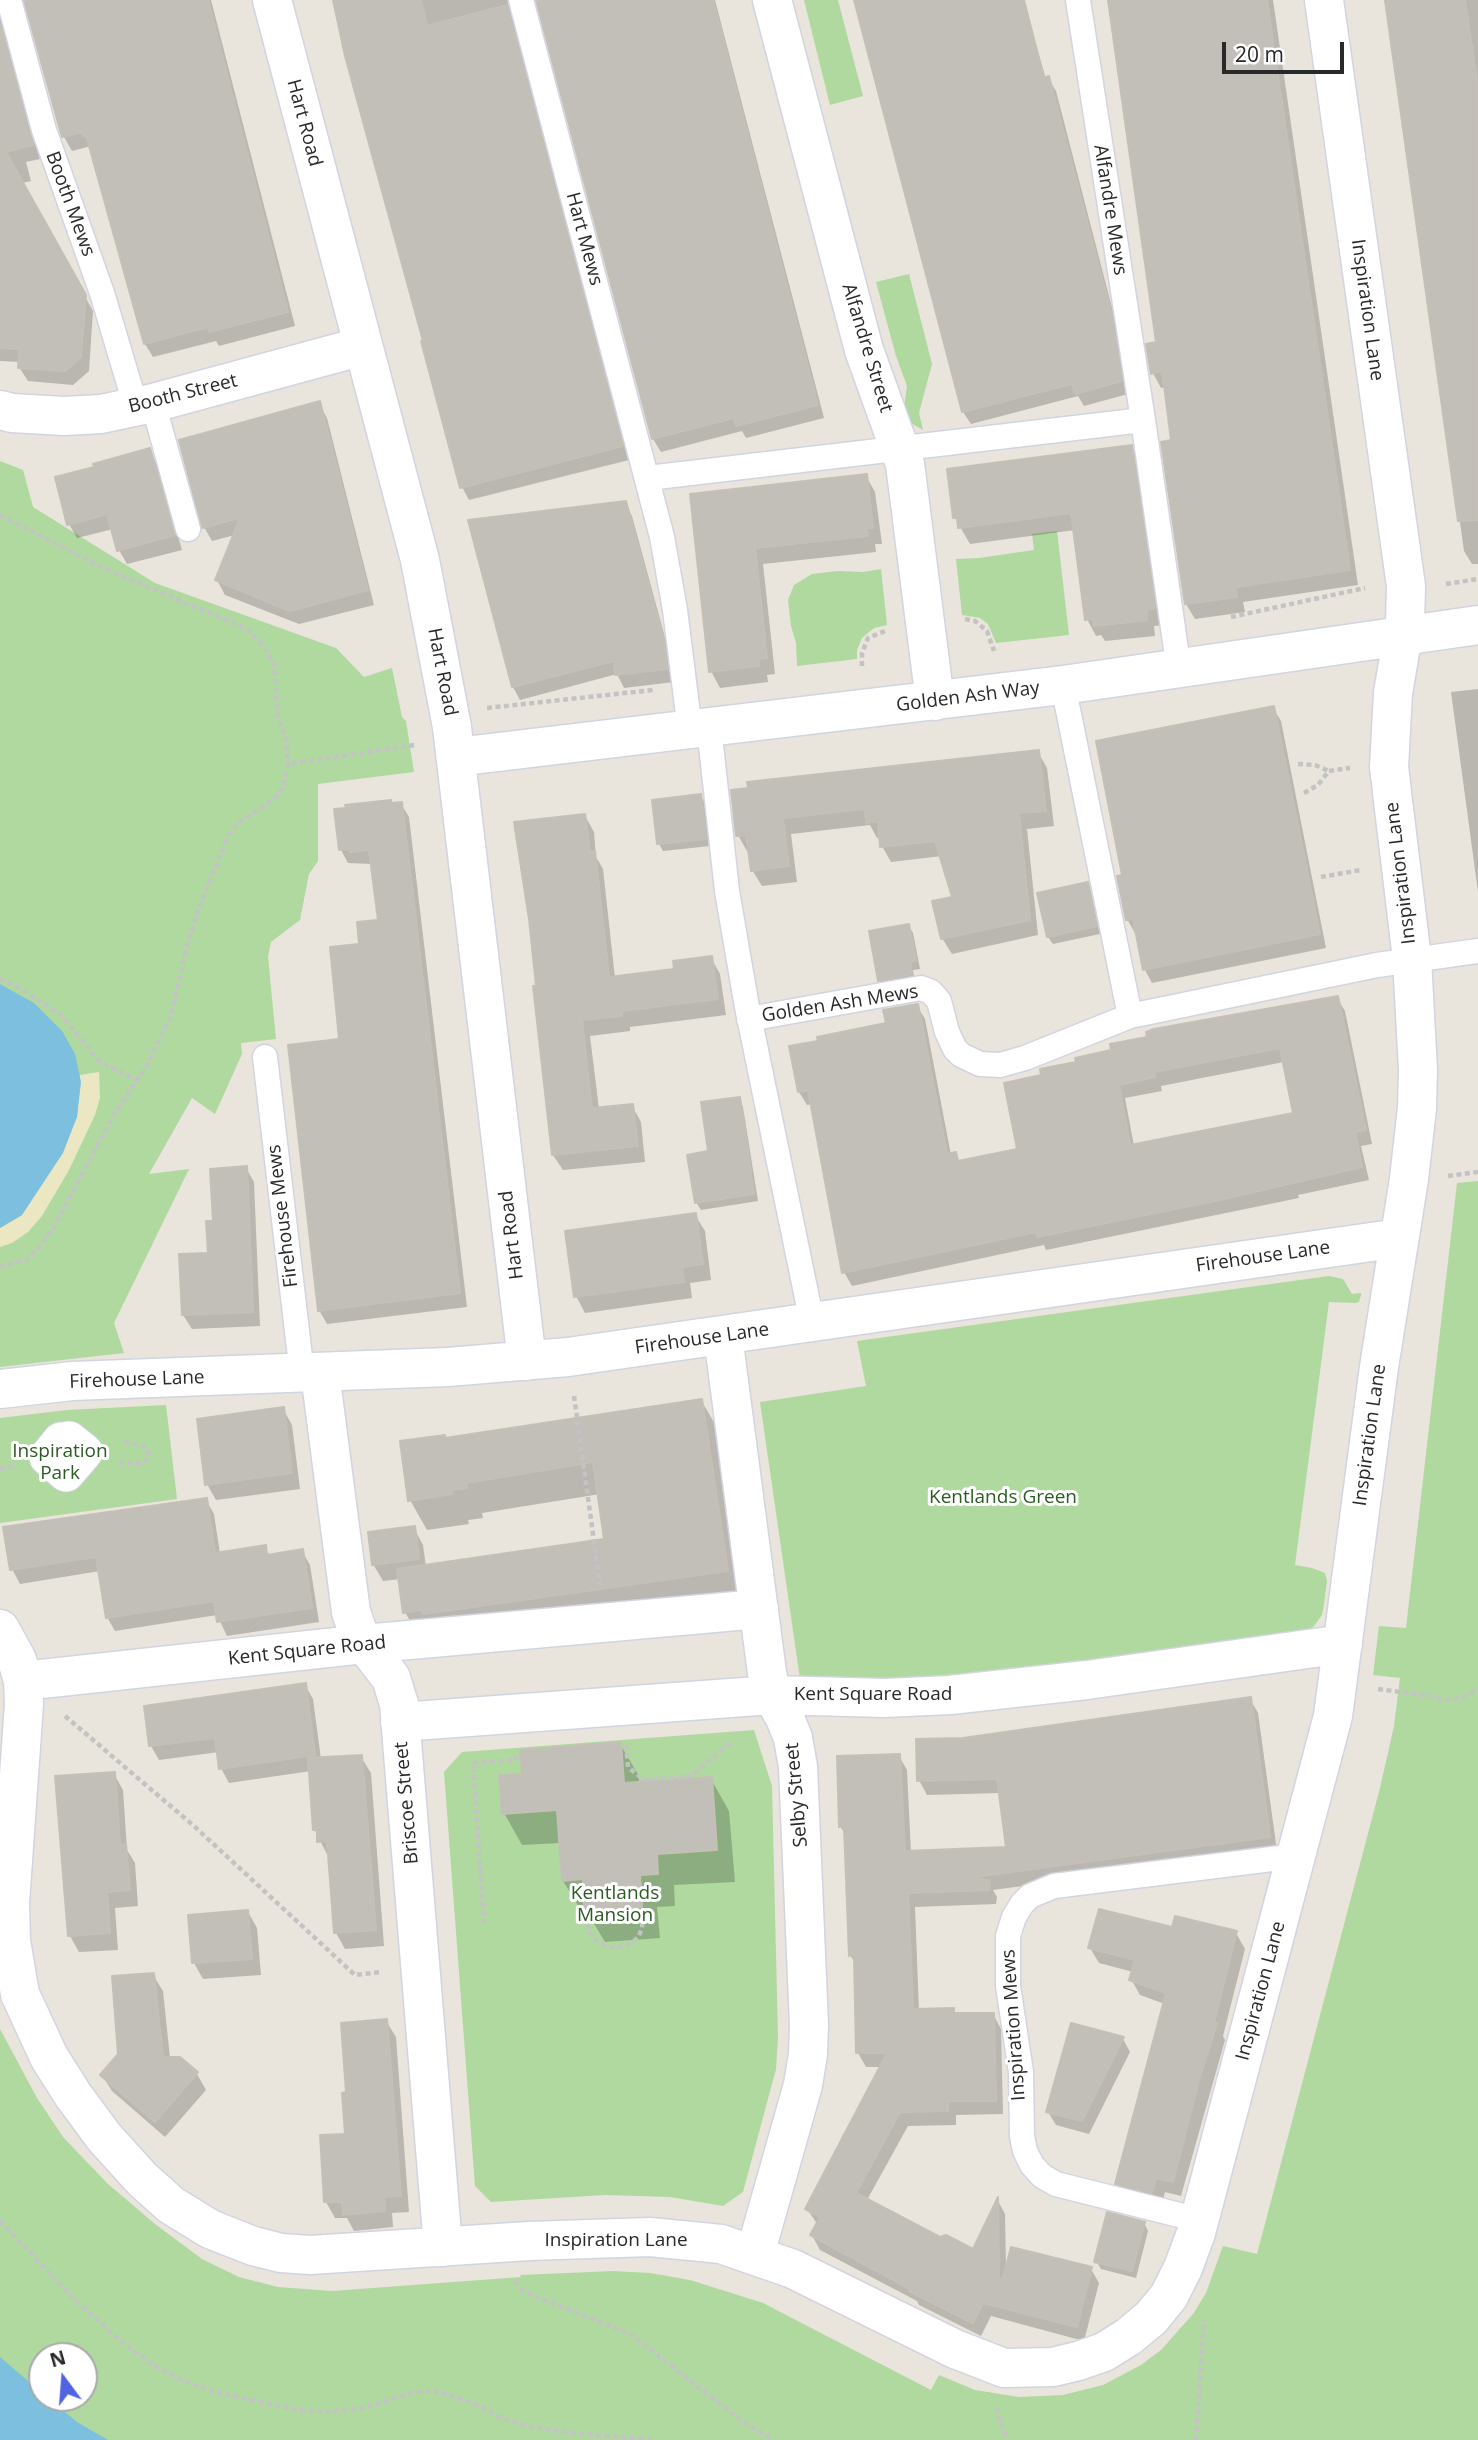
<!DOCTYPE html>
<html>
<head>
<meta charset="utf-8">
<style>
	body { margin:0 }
	#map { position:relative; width:1478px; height:2440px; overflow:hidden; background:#e9e4dc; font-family:"Open Sans",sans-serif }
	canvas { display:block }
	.north { position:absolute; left:28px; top:2342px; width:70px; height:70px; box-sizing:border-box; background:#fff; border:2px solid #a9a9a9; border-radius:50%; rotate:344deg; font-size:19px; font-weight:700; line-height:28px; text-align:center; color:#292929 }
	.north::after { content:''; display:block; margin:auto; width:24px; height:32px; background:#5063e2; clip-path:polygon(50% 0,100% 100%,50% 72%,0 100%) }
	.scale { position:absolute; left:1222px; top:42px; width:122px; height:32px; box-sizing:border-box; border:4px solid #292929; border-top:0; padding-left:9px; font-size:21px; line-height:24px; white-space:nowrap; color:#292929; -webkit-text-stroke:5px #fff; paint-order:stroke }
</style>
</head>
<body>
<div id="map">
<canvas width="1478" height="2440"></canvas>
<div class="north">N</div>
<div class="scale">20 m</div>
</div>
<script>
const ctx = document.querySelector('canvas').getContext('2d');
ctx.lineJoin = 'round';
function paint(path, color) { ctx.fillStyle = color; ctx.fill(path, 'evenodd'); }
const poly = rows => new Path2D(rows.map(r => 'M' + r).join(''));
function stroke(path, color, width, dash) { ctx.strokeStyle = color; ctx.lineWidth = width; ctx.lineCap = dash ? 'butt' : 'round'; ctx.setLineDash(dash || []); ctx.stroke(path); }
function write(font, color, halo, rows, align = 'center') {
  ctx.font = font + ' "Open Sans",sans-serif'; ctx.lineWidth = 6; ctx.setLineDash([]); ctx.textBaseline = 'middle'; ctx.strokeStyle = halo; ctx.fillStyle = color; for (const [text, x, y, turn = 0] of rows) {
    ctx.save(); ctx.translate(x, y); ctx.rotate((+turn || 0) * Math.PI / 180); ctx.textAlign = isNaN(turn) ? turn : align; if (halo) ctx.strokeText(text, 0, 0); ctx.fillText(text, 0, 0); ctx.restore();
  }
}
paint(poly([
	[804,0,838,0,863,96,830,105],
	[909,274,932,364,919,413,923,430,909,422,904,407,907,386,896,356,876,282],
	[0,461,23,470,33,507,155,583,336,648,364,677,392,668,402,717,406,721,414,772,318,784,318,861,309,874,300,920,271,942,268,957,276,1039,241,1043,242,1054,215,1114,192,1098,149,1174,189,1169,114,1323,124,1353,0,1367],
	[1057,531,1069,635,996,643,988,624,980,618,962,615,956,559,979,558,1034,550,1032,534],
	[881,569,887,625,874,628,862,638,857,650,857,659,797,666,796,643,791,626,788,600,794,585,812,574,838,571,863,572],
	[1478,1181,1478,2440,0,2440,0,2029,37,2098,63,2137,108,2184,155,2224,202,2259,239,2277,278,2287,332,2291,521,2277,520,2275,613,2271,650,2273,690,2280,763,2303,931,2390,939,2375,975,2390,1019,2397,1063,2395,1103,2385,1141,2365,1161,2350,1193,2314,1206,2293,1223,2246,1257,2254,1380,1788,1394,1726,1400,1678,1373,1675,1379,1626,1406,1628,1457,1183],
	[42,2356,84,2356,84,2398,42,2398],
	[1329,1276,1343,1279,1352,1294,1361,1293,1361,1295,1359,1302,1356,1303,1329,1302,1295,1565,1312,1568,1325,1573,1327,1581,1324,1604,1322,1615,1314,1626,1309,1630,951,1682,800,1679,760,1402,866,1386,857,1341],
	[166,1405,177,1499,0,1523,0,1418,67,1410],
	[754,1730,772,1786,778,2038,776,2069,743,2192,723,2206,670,2197,605,2195,491,2202,475,2186,444,1772,462,1752]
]), '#b0d99f');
paint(poly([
	[99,1072,100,1098,95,1115,69,1170,42,1216,28,1232,12,1243,0,1247,0,1228,22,1215,77,1117,80,1075]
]), '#ebe7c3');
paint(poly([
	[0,984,34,1003,62,1031,75,1054,81,1082,77,1117,63,1153,22,1215,0,1228],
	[0,2357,42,2393,42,2398,48,2398,77,2422,108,2440,0,2440]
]), '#7cbfdf');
paint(poly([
	[0,0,2,19,40,159,26,162,31,181,22,183,93,311,89,371,73,385,28,381,19,367,20,362,0,361],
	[24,0,211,0,295,326,219,346,216,341,153,357,145,344,91,146,72,151,64,137,27,2],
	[334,0,523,0,629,460,469,500,462,487],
	[537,0,715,0,824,418,746,438,742,431,661,452,653,439],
	[856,0,1023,0,1046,79,1048,78,1056,91,1118,331,1128,394,1084,406,1078,396,971,424,963,412],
	[1110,0,1273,0,1358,585,1243,602,1245,612,1195,619,1186,604,1173,442,1166,387,1161,388,1153,373,1158,344],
	[1387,0,1478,0,1478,564,1472,564,1464,551],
	[319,404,327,418,374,605,299,624,225,595,217,580,235,535,212,541,204,527],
	[1131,447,1140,464,1163,625,1154,626,1155,636,1105,641,1101,635,1096,636,1087,619,1075,530,970,544,955,518],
	[149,450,157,464,182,550,127,564,119,550,113,529,77,538,69,524],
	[866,476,875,492,882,544,875,544,876,552,763,564,775,674,767,675,768,682,720,688,711,671,692,495],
	[625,503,632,516,670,656,674,682,624,688,617,674,520,700,513,687,470,521],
	[1478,689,1478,892,1451,692],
	[1273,708,1281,721,1326,948,1152,983,1145,970,1137,932,1135,933,1127,919,1124,876],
	[1038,752,1047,768,1054,826,1027,829,1038,935,952,954,942,938,954,899,942,856,891,862,882,846,881,837,877,838,870,825,791,834,797,882,762,886,752,870,750,851,747,851,738,835,733,791],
	[700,795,705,803,710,846,663,851,659,844],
	[401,804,409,817,467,1307,327,1324,319,1310,341,1041,361,946,380,921,372,864,348,863,341,850,391,805],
	[585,816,594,832,596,857,603,869,615,978,676,971,711,958,720,974,726,1015,630,1027,630,1031,590,1036,599,1109,632,1106,641,1122,645,1162,563,1170,553,1155],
	[1087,884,1091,892,1100,934,1053,944,1048,937,1039,895],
	[909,926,913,933,920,969,913,970,915,982,884,988,879,980],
	[1337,998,1345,1011,1372,1144,1361,1146,1369,1180,1298,1195,1299,1198,1046,1250,1044,1245,852,1286,844,1272,813,1104,807,1105,799,1092,791,1048,888,1025,917,1006,925,1019,951,1155,955,1154,959,1162,1019,1150,1006,1084],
	[1284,1062,1295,1114,1134,1146,1125,1098,1162,1091,1161,1086],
	[739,1099,743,1107,758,1201,701,1210,696,1202],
	[246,1168,254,1182,260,1326,192,1329,183,1315,209,1255,215,1222],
	[695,1215,705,1231,711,1280,690,1283,692,1298,585,1313,576,1296],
	[701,1400,719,1431,744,1601,422,1642,405,1612,400,1579,383,1581,373,1564,414,1528,423,1545,426,1567,606,1541,600,1494,482,1513,483,1518,468,1520,469,1524,427,1530,410,1500,445,1440],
	[283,1409,292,1425,300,1489,216,1500,207,1484],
	[206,1500,214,1514,220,1554,265,1547,270,1556,302,1551,310,1565,319,1622,227,1636,217,1615,115,1631,107,1617,100,1571,20,1584,12,1569],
	[305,1685,313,1699,321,1759,361,1757,371,1773,384,1946,345,1949,336,1933,329,1858,314,1829,311,1771,229,1783,221,1768,219,1752,159,1760,151,1746,146,1708],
	[1250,1699,1258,1713,1277,1851,993,1890,997,1897,996,1904,915,1907,919,2011,953,2010,956,2015,993,2014,1001,2029,1003,2114,956,2115,956,2125,908,2126,867,2200,940,2239,973,2252,998,2201,1005,2214,1006,2269,1091,2269,1099,2283,1084,2341,991,2316,981,2336,919,2305,917,2301,820,2250,812,2235,818,2225,807,2209,882,2067,866,2067,858,2053,856,1964,850,1955,847,1837,840,1826,899,1756,907,1770,911,1853,1008,1849,1000,1793,927,1795,919,1780,963,1740],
	[620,1744,639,1776,639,1784,711,1779,729,1811,735,1882,674,1885,675,1906,657,1907,660,1938,605,1942,587,1912,582,1912,563,1881,561,1843,522,1845,504,1813,524,1775],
	[114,1774,123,1790,127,1850,135,1863,138,1906,115,1908,118,1950,79,1952,70,1936],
	[248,1912,257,1928,261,1975,203,1979,194,1963],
	[1174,1929,1236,1933,1245,1949,1223,2036,1225,2040,1181,2196,1165,2192,1161,2208,1126,2199,1117,2183,1165,2004,1140,1995,1131,1979,1133,1972,1099,1963,1090,1948],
	[153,1975,163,1991,170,2058,179,2058,197,2074,206,2090,165,2137,112,2091,102,2075,120,2054],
	[386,2021,396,2037,409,2212,392,2213,393,2227,354,2231,347,2218,335,2218,326,2202,346,2135,348,2094],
	[1123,2039,1130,2052,1089,2134,1056,2125,1048,2112],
	[1144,2223,1148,2231,1136,2278,1101,2269,1096,2261]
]), '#0003');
const building = poly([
	[24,0,208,0,288,312,209,332,208,327,144,344,86,135,83,136,82,132,62,137,24,0],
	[333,0,421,0,427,26,507,5,623,446,460,488,421,341,423,341,345,56,333,0],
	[536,0,713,0,818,405,736,426,734,418,652,439,536,0],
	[854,0,1024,0,1044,78,1049,76,1112,316,1122,381,1075,394,1072,384,962,412,854,0],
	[1108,0,1267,0,1350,570,1236,587,1237,597,1185,604,1161,442,1171,440,1163,377,1161,371,1151,374,1146,344,1156,342,1108,0],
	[1385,0,1465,0,1478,88,1478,520,1458,521,1385,0],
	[0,24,33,145,6,152,86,295,81,357,65,371,18,368,19,349,0,348,0,24],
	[320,401,368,590,290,611,215,580,240,518,202,528,179,440,320,401],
	[1132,445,1155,608,1146,610,1147,620,1094,626,1093,619,1085,620,1071,513,958,528,957,518,953,518,947,469,1132,445],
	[150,448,175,535,117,551,107,514,67,525,55,477,94,467,93,464,150,448],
	[867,474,873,528,867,528,868,536,755,548,767,658,759,659,759,666,709,672,690,494,867,474],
	[626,501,664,641,667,669,615,675,614,661,512,687,468,520,626,501],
	[1274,706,1320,934,1143,970,1133,919,1126,920,1117,876,1122,875,1096,741,1274,706],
	[1039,750,1046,811,1019,813,1030,920,941,939,932,901,952,897,935,841,880,847,878,821,866,823,865,809,783,818,789,866,751,871,746,835,736,836,731,790,748,788,747,782,1039,750],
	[701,794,706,839,657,844,652,800,701,794],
	[391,800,391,803,402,802,460,1293,318,1311,288,1045,339,1039,330,947,359,944,357,922,378,920,369,850,350,852,350,849,339,850,334,809,346,808,345,805,391,800],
	[585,814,590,852,595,851,609,977,674,969,673,961,712,956,718,999,622,1011,622,1016,582,1020,592,1108,633,1104,638,1146,552,1155,533,986,536,986,529,919,514,822,585,814],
	[1088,882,1097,926,1047,937,1037,893,1088,882],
	[909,924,916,961,910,962,912,974,878,981,869,931,909,924],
	[1338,996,1366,1130,1355,1132,1362,1167,1220,1200,1037,1237,1036,1232,842,1273,808,1090,798,1092,789,1046,818,1041,817,1037,886,1023,883,1010,918,1004,947,1154,956,1152,958,1161,1017,1149,1004,1083,1041,1075,1040,1069,1076,1062,1075,1058,1111,1050,1110,1044,1147,1037,1146,1032,1154,1029,1338,996],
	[1280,1048,1293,1113,1130,1145,1119,1085,1155,1077,1154,1072,1280,1048],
	[740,1097,754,1194,695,1203,687,1155,708,1151,701,1102,740,1097],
	[247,1166,253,1312,182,1315,179,1254,208,1253,206,1221,213,1221,210,1169,247,1166],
	[696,1213,703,1264,682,1267,684,1282,574,1297,565,1231,696,1213],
	[702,1399,728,1571,423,1614,422,1610,403,1613,397,1569,604,1539,593,1462,466,1483,467,1488,452,1490,452,1494,408,1501,400,1441,445,1435,445,1438,702,1399],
	[284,1407,292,1473,205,1485,197,1419,284,1407],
	[207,1498,215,1553,266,1545,267,1555,303,1549,312,1608,217,1622,214,1601,106,1618,96,1557,10,1570,3,1527,207,1498],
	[415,1526,419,1559,372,1565,368,1532,415,1526],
	[306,1683,315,1755,219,1769,215,1738,149,1746,144,1706,306,1683],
	[1251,1697,1270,1837,974,1877,990,1881,989,1890,908,1893,913,2009,954,2008,954,2013,994,2013,996,2101,948,2101,948,2111,900,2112,856,2193,940,2237,946,2235,973,2249,998,2197,999,2278,1003,2278,1011,2247,1092,2267,1077,2327,983,2303,973,2323,909,2291,910,2289,810,2235,820,2217,805,2209,887,2053,856,2053,854,1955,849,1956,844,1826,839,1827,837,1756,900,1754,905,1851,1006,1847,997,1779,917,1781,916,1739,963,1738,1251,1697],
	[621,1742,624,1783,712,1777,717,1850,657,1854,658,1874,640,1875,642,1907,584,1911,583,1879,562,1881,557,1810,502,1814,499,1775,522,1774,520,1750,621,1742],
	[362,1755,376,1930,334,1933,327,1841,317,1842,317,1830,313,1830,308,1758,362,1755],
	[115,1772,120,1845,126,1844,130,1890,107,1892,110,1933,68,1936,55,1776,115,1772],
	[1099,1909,1172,1927,1175,1916,1237,1931,1214,2022,1217,2023,1199,2080,1173,2182,1156,2178,1152,2193,1115,2184,1166,1993,1129,1980,1135,1960,1088,1948,1099,1909],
	[248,1910,252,1959,192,1963,188,1915,248,1910],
	[154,1973,163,2057,180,2057,198,2072,155,2122,100,2075,118,2054,112,1976,154,1973],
	[387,2019,401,2196,384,2197,385,2211,343,2215,342,2202,324,2202,320,2135,345,2134,342,2093,346,2092,341,2023,387,2019],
	[1071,2023,1124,2037,1082,2121,1046,2112,1071,2023],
	[1107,2212,1145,2222,1132,2271,1094,2262,1107,2212]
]);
paint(building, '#c2beb8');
stroke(building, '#c4c0b6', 2);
const service = poly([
	[9,0,44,130,102,293,136,407],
	[521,0,662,537,675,610,690,730],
	[1078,0,1143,420,1179,670],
	[153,403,188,529],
	[648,478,1143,420],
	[1063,685,1130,1016],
	[709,727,727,891,747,1007,812,1322],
	[749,1019,921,988,931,992,939,1001,947,1032,955,1049,961,1055,980,1064,1000,1065,1025,1058,1130,1016,1377,965,1478,951],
	[265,1057,302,1374],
	[1199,2220,1056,2184,1042,2176,1032,2165,1025,2151,1022,2136,1021,2072,1008,1986,1008,1936,1014,1917,1022,1904,1030,1896,1054,1886,1296,1856]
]);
const pedestrian = poly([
	[69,1440,84,1452,66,1473,48,1457,61,1441,65,1445,69,1440]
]);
const minor = poly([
	[272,0,420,560,452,727,527,1361],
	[772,0,864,350,905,464,935,701],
	[0,410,12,413,64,416,101,414,153,403,363,346],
	[456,757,1063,685,1478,625],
	[723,1336,767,1673,772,1695,785,1718,793,1738,798,1767,809,2025,808,2054,803,2085,755,2254],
	[320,1373,351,1612,360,1638,391,1678,399,1704,443,2247],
	[0,1389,72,1381,448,1367,568,1357,1399,1238],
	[0,1629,17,1660,23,1681,24,1704,10,1903,11,1941,20,1994,49,2057,73,2095,104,2137,142,2179,171,2205,210,2229,253,2246,281,2253,310,2255,529,2241,650,2237,721,2244,793,2269,955,2349,1004,2368,1053,2367,1078,2361,1104,2352,1128,2337,1151,2318,1169,2296,1183,2268,1196,2233,1333,1716,1379,1367,1409,1179,1417,1108,1418,1070,1412,959,1389,767,1393,693,1405,623,1406,586,1324,0],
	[23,1681,364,1644,759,1609],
	[400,1722,772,1695,885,1698,950,1695,1087,1680,1343,1644]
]);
stroke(service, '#d2d4e0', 27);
stroke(pedestrian, '#d2d4e0', 39);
stroke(minor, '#d2d4e0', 41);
stroke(poly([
	[0,515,103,568,245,628,264,646,274,665,278,717,286,738,288,764],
	[1446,584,1478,579],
	[1231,617,1365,588],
	[965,619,975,621,987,631,994,651],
	[862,666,862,653,868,638,885,631],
	[487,708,653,690],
	[1298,764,1315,765,1329,771],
	[1304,793,1318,785,1329,771,1350,768],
	[1321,877,1361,870],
	[0,979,20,988,62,1016,100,1062,137,1080],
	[1448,1176,1478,1172],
	[0,1267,26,1260,38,1249,53,1228,115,1113,146,1067,171,1016,186,949,199,908,229,834,239,822,273,800,282,789,288,764,414,745],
	[574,1396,600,1585],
	[119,1463,143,1463,148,1458,149,1454,144,1446,121,1441],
	[0,1469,13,1466],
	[1378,1689,1431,1696,1445,1700,1461,1698,1478,1689],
	[65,1716,194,1826,355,1975,381,1972],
	[626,1745,628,1767,644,1780,691,1776,733,1740],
	[585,1916,589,1932,594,1939,609,1947,617,1948,633,1942,639,1936,642,1928,643,1912],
	[484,1924,473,1763,516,1760,516,1753],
	[0,2221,76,2301,115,2336,150,2363,180,2379,211,2391,297,2410,328,2412,361,2408,414,2392,434,2391,471,2402,500,2417,526,2426,575,2433,653,2440],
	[515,2281,521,2289,532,2295,632,2335,739,2419,773,2440],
	[997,2408,999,2419,1008,2440],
	[1196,2440,1204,2319]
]), '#c3c3c3', 4.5, [5, 3.5]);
stroke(service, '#fff', 24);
stroke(pedestrian, '#fff', 37);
stroke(minor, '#fff', 38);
write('19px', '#292929', '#fff', [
	["Hart Road",304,123,75],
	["Booth Mews",70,204,70],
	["Alfandre Mews",1110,210,81],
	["Hart Mews",584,239,75],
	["Inspiration Lane",1367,310,82],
	["Alfandre Street",867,348,73],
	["Booth Street",183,394,-14],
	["Hart Road",442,672,79],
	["Golden Ash Way",968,697,-7],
	["Inspiration Lane",1401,873,-97],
	["Golden Ash Mews",840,1004,-9],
	["Firehouse Mews",283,1216,-97],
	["Hart Road",512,1235,-97],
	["Firehouse Lane",1263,1257,-8],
	["Firehouse Lane",702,1339,-8],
	["Firehouse Lane",137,1380,-2],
	["Inspiration Lane",1370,1435,-82],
	["Kent Square Road",307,1651,-6],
	["Kent Square Road",873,1695],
	["Selby Street",797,1795,-95],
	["Briscoe Street",407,1803,-95],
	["Inspiration Lane",1261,1991,-75],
	["Inspiration Mews",1014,2025,-94],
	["Inspiration Lane",616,2241]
]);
write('19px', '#2b5c22', '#fff', [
	["Inspiration",60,1452],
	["Park",60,1474],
	["Kentlands Green",1003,1498],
	["Kentlands",615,1894],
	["Mansion",615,1916]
]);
</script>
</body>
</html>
